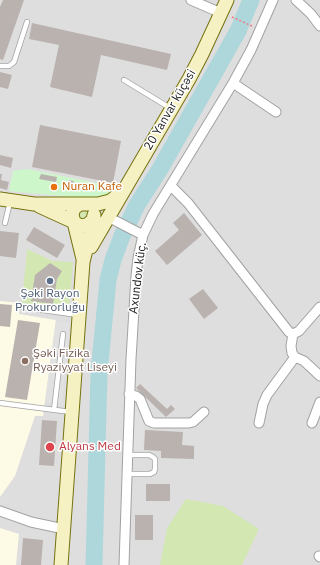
<!DOCTYPE html>
<html>
<head>
<meta charset="utf-8">
<style>
	body { margin:0 }
	canvas { display:block; background:#f1ede9 }
</style>
</head>
<body>
<canvas width="320" height="565"></canvas>
<script>
const ctx = document.querySelector('canvas').getContext('2d');
ctx.lineJoin = 'round';
function paint(path, color) { ctx.fillStyle = color; ctx.fill(path, 'evenodd'); }
const poly = rows => new Path2D(rows.map(r => 'M' + r).join(''));
function stroke(path, color, width, dash) { ctx.strokeStyle = color; ctx.lineWidth = width; ctx.lineCap = dash ? 'butt' : 'round'; ctx.setLineDash(dash || []); ctx.stroke(path); }
function write(font, color, halo, rows, align = 'center') {
  ctx.font = font + ' "IBM Plex Sans",sans-serif'; ctx.lineWidth = 3; ctx.setLineDash([]); ctx.textBaseline = 'middle'; ctx.strokeStyle = halo; ctx.fillStyle = color; for (const [text, x, y, turn = 0] of rows) {
    ctx.save(); ctx.translate(x, y); ctx.rotate((+turn || 0) * Math.PI / 180); ctx.textAlign = isNaN(turn) ? turn : align; if (halo) ctx.strokeText(text, 0, 0); ctx.fillText(text, 0, 0); ctx.restore();
  }
}
paint(poly([
	[0,0,320,0,320,565,0,565]
]), '#dfdedf');
paint(poly([
	[0,301,20,303,19,314,56,320,43,416,35,416,15,476,0,497],
	[0,528,19,534,16,565,0,565]
]), '#fdfae6');
paint(poly([
	[78,210,87,210,89,212,87,219,79,220,77,213],
	[27,249,53,261,73,262,69,310,22,303],
	[186,499,223,506,259,529,242,565,160,565,167,528]
]), '#d3e7b3');
paint(poly([
	[27,169,117,187,113,193,103,198,90,199,9,191,13,171]
]), '#cdf6ca');
paint(poly([
	[56,320,70,323,62,404,45,402],
	[135,407,138,407,144,424,143,451,133,451]
]), '#e1e1e1');
stroke(poly([
	[94,565,99,373,108,280,113,260,122,236,137,205,160,169,238,31,251,0]
]), '#add7db', 17);
paint(poly([
	[3,0,24,0,3,60,0,59,0,7],
	[32,23,171,54,167,70,101,55,92,97,50,87,59,45,29,39],
	[0,72,12,75,8,89,0,87],
	[40,125,121,141,113,183,32,167],
	[0,155,13,158,11,168,0,165],
	[0,174,2,174,1,180,9,182,7,190,0,188],
	[41,174,57,177,56,182,39,179],
	[68,180,74,181,72,186,67,185],
	[184,213,202,235,167,265,155,251,179,230,173,223],
	[34,227,65,245,57,258,26,240],
	[0,231,19,233,16,258,0,256],
	[50,263,62,271,57,279,53,304,31,301,35,275],
	[203,289,218,308,204,319,189,299],
	[0,304,12,305,10,327,0,326],
	[18,320,40,323,27,400,5,397],
	[140,384,167,409,171,405,175,409,166,417,136,388],
	[42,420,57,421,54,466,39,465],
	[145,430,183,432,182,445,194,446,194,459,161,458,161,451,144,450],
	[146,484,170,484,170,501,146,501],
	[135,515,153,515,153,540,135,540],
	[23,538,43,540,41,565,21,565]
]), '#bab2ae');
const lane = poly([
	[0,66,9,66,14,62,27,22],
	[124,80,170,108],
	[5,223,10,202],
	[22,307,78,315],
	[0,403,71,412],
	[54,410,63,334],
	[127,474,150,474,154,472,155,469,155,459,153,457,149,455,127,455]
]);
const street = poly([
	[191,0,221,13],
	[296,0,311,14,320,26],
	[233,83,276,112],
	[171,186,188,203,289,332,293,334],
	[108,217,143,235],
	[293,334,291,346,292,353,295,357,304,361,320,376],
	[293,334,299,331,320,307],
	[129,394,136,396,140,399,149,421,154,423,189,423,193,422,204,412],
	[259,423,263,404,267,395,295,357],
	[312,423,320,402],
	[0,511,31,522,64,529],
	[319,556,320,557],
	[124,565,131,359,136,276,138,258,143,235,153,214,233,83,251,50,273,0]
]);
const secondary = poly([
	[0,199,34,204,98,204,110,201,121,193],
	[85,204,80,204,74,208,72,215,74,222,80,226,87,225,93,220,94,215],
	[39,206,74,222,83,259],
	[91,247,189,79,202,54,227,0],
	[61,565,83,262,94,217]
]);
stroke(lane, '#a2a2a2', 6);
stroke(street, '#a2a2a2', 11);
stroke(secondary, '#74710d', 15);
stroke(poly([
	[232,17,252,26]
]), '#f17a7e', 1.5, [2, 2]);
stroke(lane, '#fff', 4.5);
stroke(street, '#fff', 9);
stroke(secondary, '#f6f1c2', 13);
for (const [x, y, r, color] of [
	[54,187,4,"#e8710a"],
	[50,281,4,"#5c6f8a"],
	[25,361,4,"#8d6e63"],
	[50,447,5,"#e0444e"]
]) { const dot = new Path2D(); dot.arc(x, y, r, 0, 2 * Math.PI); ctx.fillStyle = color; ctx.fill(dot); stroke(dot, '#fff', 1.5); }
write('12px', '#212121', '#fff', [
	["20 Yanvar küçəsi",170,110,-60],
	["Axundov küç.",138,278,-83]
]);
write('12px', '#c56008', '#fff', [
	["Nuran Kafe",62,187]
], 'left');
write('12px', '#4e5e75', '#fff', [
	["Şəki Rayon",50,294],
	["Prokurorluğu",50,308]
]);
write('12px', '#785e54', '#fff', [
	["Şəki Fizika",33,354],
	["Ryaziyyat Liseyi",33,368]
], 'left');
write('12px', '#be3a42', '#fff', [
	["Alyans Med",59,447]
], 'left');
</script>
</body>
</html>
